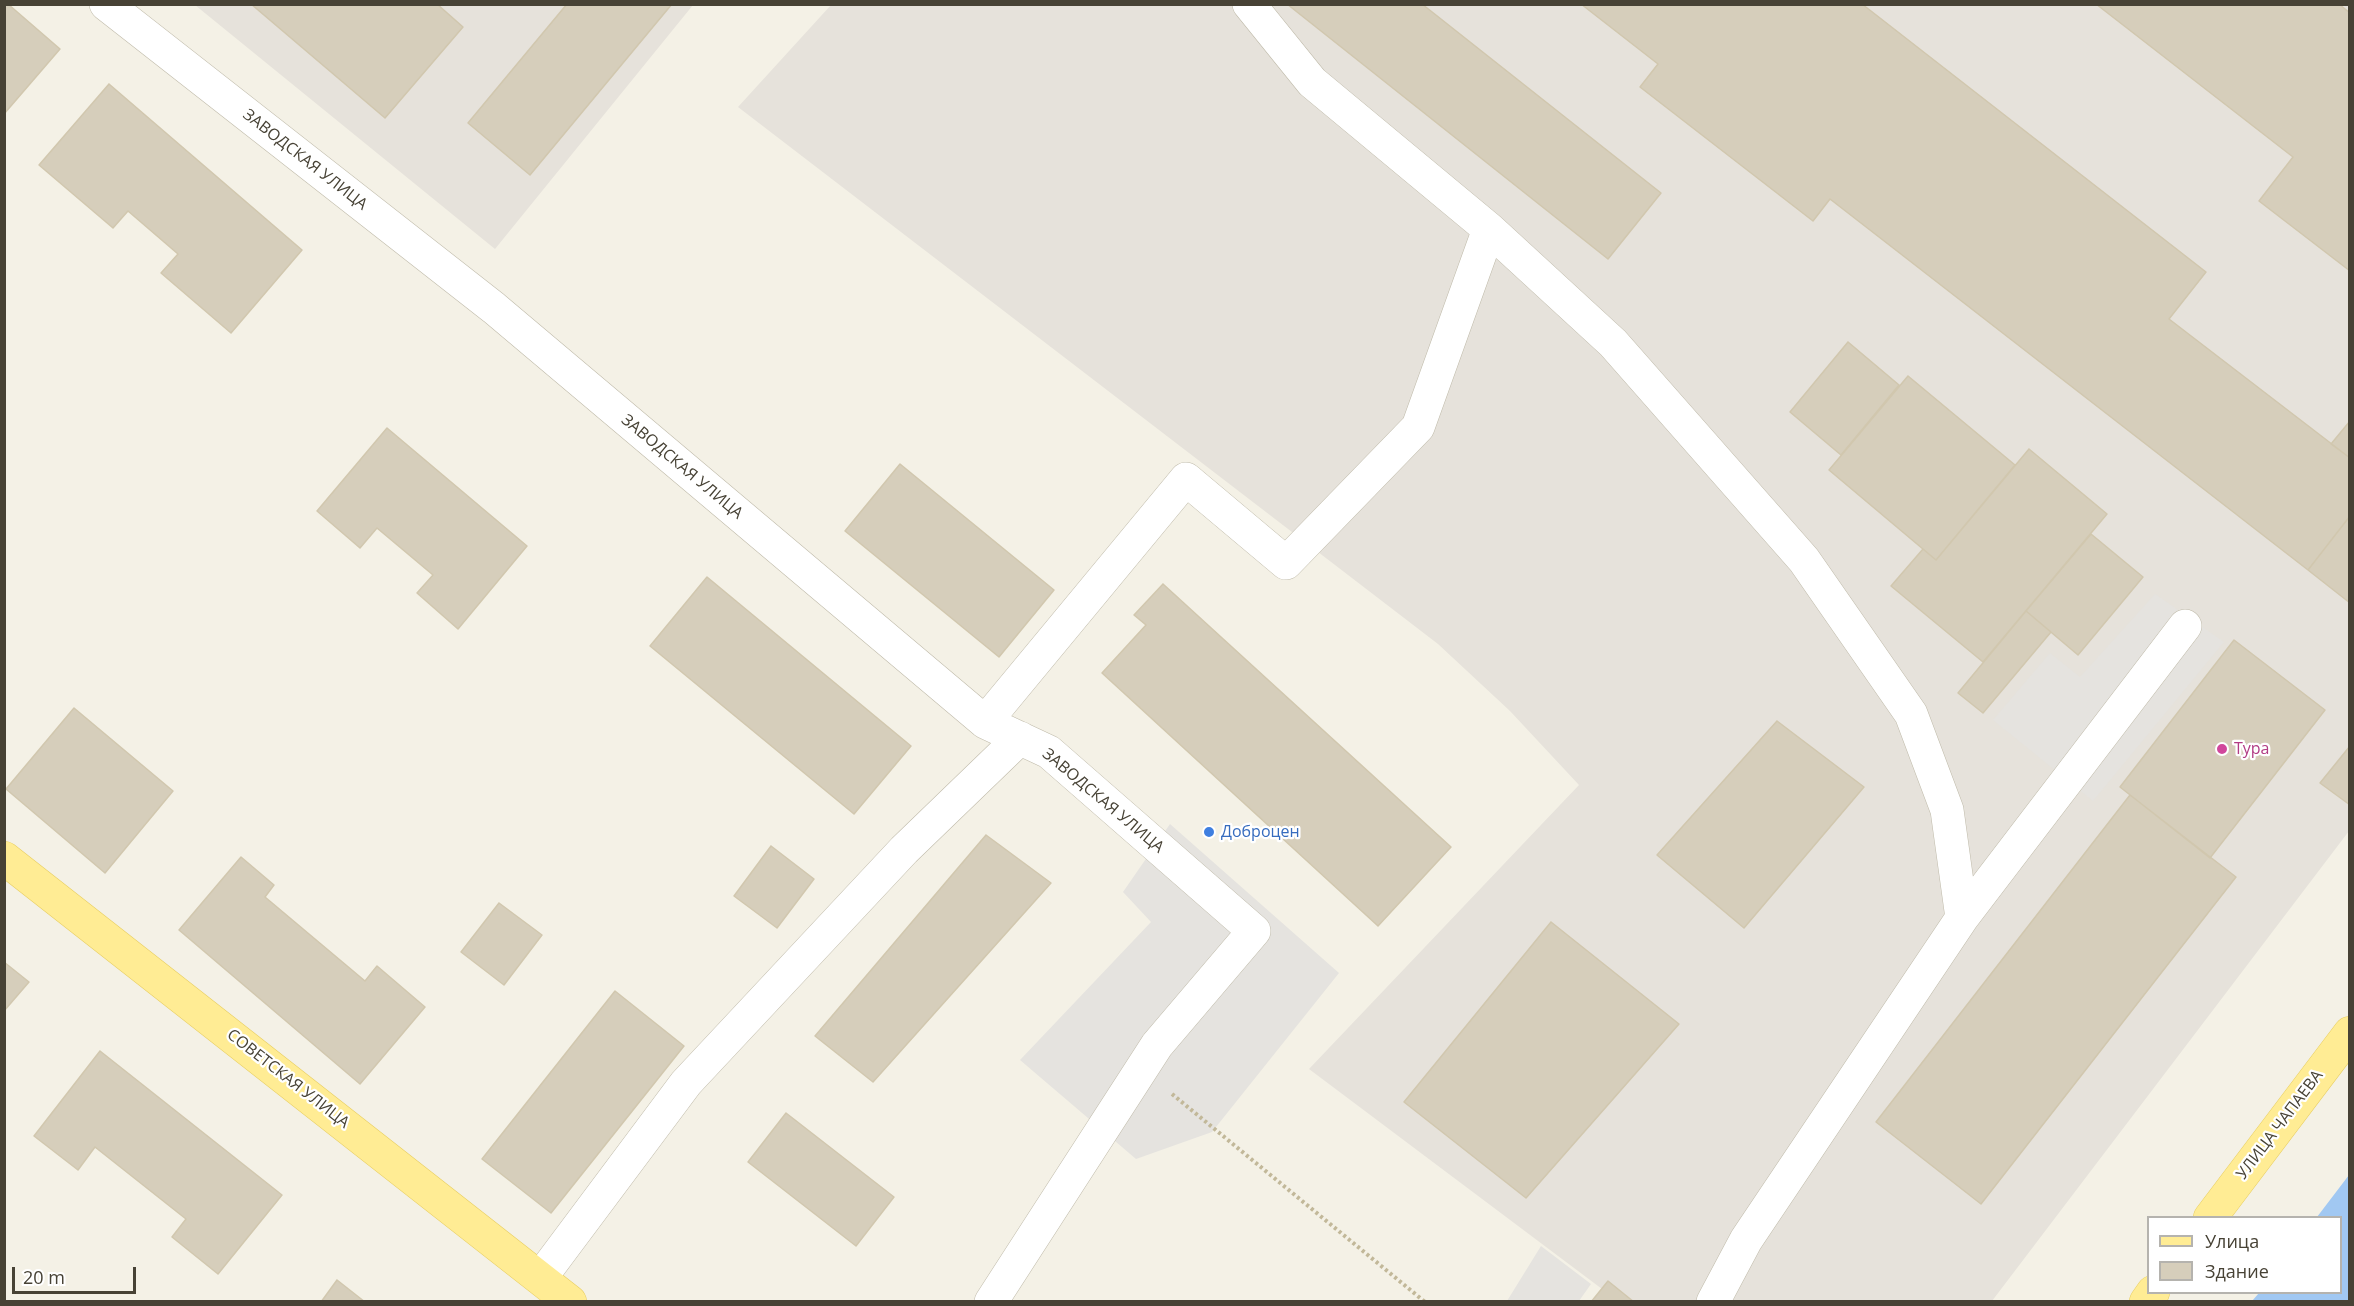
<!DOCTYPE html>
<html>
<head>
<meta charset="utf-8">
<style>
	body { margin:0 }
	#map { position:relative; width:2354px; height:1306px; overflow:hidden; background:#f4f1e6; font-family:"Open Sans",sans-serif }
	canvas { display:block }
	.frame { position:absolute; inset:0; border:6px solid #474235; pointer-events:none }
	.legend { position:absolute; left:2147px; top:1216px; width:195px; height:78px; box-sizing:border-box; background:#fff; border:2px solid #b5b3ae; margin:0; padding:8px 10px; list-style:none; font-size:18px; color:#474235 }
	.legend li { display:flex; align-items:center; gap:12px; height:30px }
	.legend b { width:30px; border:2px solid #b5b3ae }
	.scale { position:absolute; left:12px; top:1267px; width:124px; height:27px; box-sizing:border-box; border:3px solid #474235; border-top:0; padding-left:8px; font-size:18px; line-height:21px; white-space:nowrap; color:#474235; -webkit-text-stroke:4px #fff; paint-order:stroke }
</style>
</head>
<body>
<div id="map">
<canvas width="2354" height="1306"></canvas>
<div class="frame"></div>
<ul class="legend">
<li><b style="height:8px;background:#ffec94"></b>Улица</li>
<li><b style="height:16px;background:#d6cebb"></b>Здание</li>
</ul>
<div class="scale">20 m</div>
</div>
<script>
const ctx = document.querySelector('canvas').getContext('2d');
ctx.lineJoin = 'round';
function paint(path, color) { ctx.fillStyle = color; ctx.fill(path, 'evenodd'); }
const poly = rows => new Path2D(rows.map(r => 'M' + r).join(''));
function stroke(path, color, width, dash) { ctx.strokeStyle = color; ctx.lineWidth = width; ctx.lineCap = dash ? 'butt' : 'round'; ctx.setLineDash(dash || []); ctx.stroke(path); }
function write(font, color, halo, rows, align = 'center') {
  ctx.font = font + ' "Open Sans",sans-serif'; ctx.lineWidth = 4.5; ctx.setLineDash([]); ctx.textBaseline = 'middle'; ctx.strokeStyle = halo; ctx.fillStyle = color; for (const [text, x, y, turn = 0] of rows) {
    ctx.save(); ctx.translate(x, y); ctx.rotate((+turn || 0) * Math.PI / 180); ctx.textAlign = isNaN(turn) ? turn : align; if (halo) ctx.strokeText(text, 0, 0); ctx.fillText(text, 0, 0); ctx.restore();
  }
}
paint(poly([
	[195,5,693,5,495,249],
	[831,5,2349,5,2349,831,1992,1301,1618,1301,1309,1069,1579,785,1510,711,1438,644,738,107]
]), '#e6e2db');
paint(poly([
	[2155,594,2224,642,2093,801,1993,720,2050,653,2080,677],
	[1170,824,1339,973,1212,1132,1136,1159,1020,1060,1151,922,1123,892],
	[1541,1246,1591,1284,1579,1301,1507,1301]
]), '#e5e3df');
paint(poly([
	[2349,1175,2349,1301,2252,1301,2259,1293,2340,1292,2340,1218,2317,1217]
]), '#a1c8f2');
const building = poly([
	[4,4,8,4,60,49,4,114,4,4],
	[251,4,437,4,463,27,385,118,251,4],
	[567,4,672,4,530,175,468,123,567,4],
	[1287,4,1422,4,1661,193,1608,259,1287,4],
	[1581,4,1862,4,2206,272,2169,319,2350,458,2350,516,2308,570,1830,199,1813,221,1640,87,1658,64,1581,4],
	[2096,4,2339,4,2350,13,2350,271,2259,201,2293,157,2096,4],
	[109,84,302,250,231,333,161,273,178,254,128,211,113,228,39,165,109,84],
	[1848,342,1899,385,1841,455,1790,412,1848,342],
	[1908,376,2015,465,1936,560,1829,470,1908,376],
	[2350,421,2350,458,2331,444,2350,421],
	[387,428,527,546,458,629,417,593,433,575,377,528,360,548,317,511,387,428],
	[2029,449,2107,514,1983,662,1891,586,1923,549,1936,560,2029,449],
	[900,464,1054,590,999,657,845,531,900,464],
	[2350,516,2350,603,2308,570,2350,516],
	[2091,534,2143,577,2078,655,2026,611,2091,534],
	[707,577,911,746,854,814,650,646,707,577],
	[1163,584,1451,847,1378,926,1102,673,1146,625,1134,615,1163,584],
	[2026,611,2051,632,1983,713,1958,693,2026,611],
	[2234,640,2325,710,2210,858,2120,787,2234,640],
	[74,708,173,791,105,873,6,789,74,708],
	[1777,721,1864,787,1744,928,1657,855,1777,721],
	[2350,746,2350,805,2320,783,2350,746],
	[2130,795,2236,877,1981,1204,1876,1122,2130,795],
	[986,835,1051,883,873,1082,815,1036,986,835],
	[771,846,814,879,777,928,734,896,771,846],
	[241,857,274,885,265,897,365,981,377,966,425,1007,360,1084,179,930,241,857],
	[499,903,542,935,504,985,461,952,499,903],
	[1551,922,1679,1024,1526,1198,1404,1102,1551,922],
	[4,962,29,982,4,1011,4,962],
	[615,991,684,1046,551,1213,482,1159,615,991],
	[100,1051,282,1195,218,1274,172,1237,186,1219,95,1147,78,1170,34,1136,100,1051],
	[786,1113,894,1197,856,1246,748,1162,786,1113],
	[337,1280,365,1302,321,1302,337,1280],
	[1608,1281,1634,1302,1591,1302,1608,1281]
]);
paint(building, '#d6cebb');
stroke(building, '#d1c7ae', 1.5);
const minor = poly([
	[106,4,494,308,985,722,1049,752,1254,931,1157,1045,991,1302],
	[1489,229,1613,343,1804,560,1911,714,1947,810,1962,918],
	[985,722,1186,479,1286,563,1418,427,1489,229,1312,82,1249,4],
	[541,1277,686,1083,904,850,1020,738],
	[1713,1302,1746,1240,1962,918,2185,626]
]);
const major = poly([
	[4,858,570,1302],
	[2210,1218,2350,1033],
	[2146,1302,2153,1292]
]);
stroke(minor, '#bfbaa9', 34);
stroke(major, '#e7cd61', 34);
stroke(poly([
	[1172,1094,1425,1302]
]), '#c2b899', 4, [3, 3]);
stroke(minor, '#fff', 33);
stroke(major, '#ffec94', 33);
for (const [x, y, r, color] of [
	[2222,749,6,"#d1479c"],
	[1209,832,6,"#3f7fe0"]
]) { const dot = new Path2D(); dot.arc(x, y, r, 0, 2 * Math.PI); ctx.fillStyle = color; ctx.fill(dot); stroke(dot, '#fff', 2); }
write('16px', '#474235', '#fff', [
	["ЗАВОДСКАЯ УЛИЦА",305,160,38],
	["ЗАВОДСКАЯ УЛИЦА",682,467,40],
	["ЗАВОДСКАЯ УЛИЦА",1103,801,40],
	["СОВЕТСКАЯ УЛИЦА",288,1079,38],
	["УЛИЦА ЧАПАЕВА",2280,1125,-53]
]);
write('16px', '#b23c85', '#fff', [
	["Тура",2234,749]
], 'left');
write('16px', '#366cbe', '#fff', [
	["Доброцен",1221,832]
], 'left');
</script>
</body>
</html>
